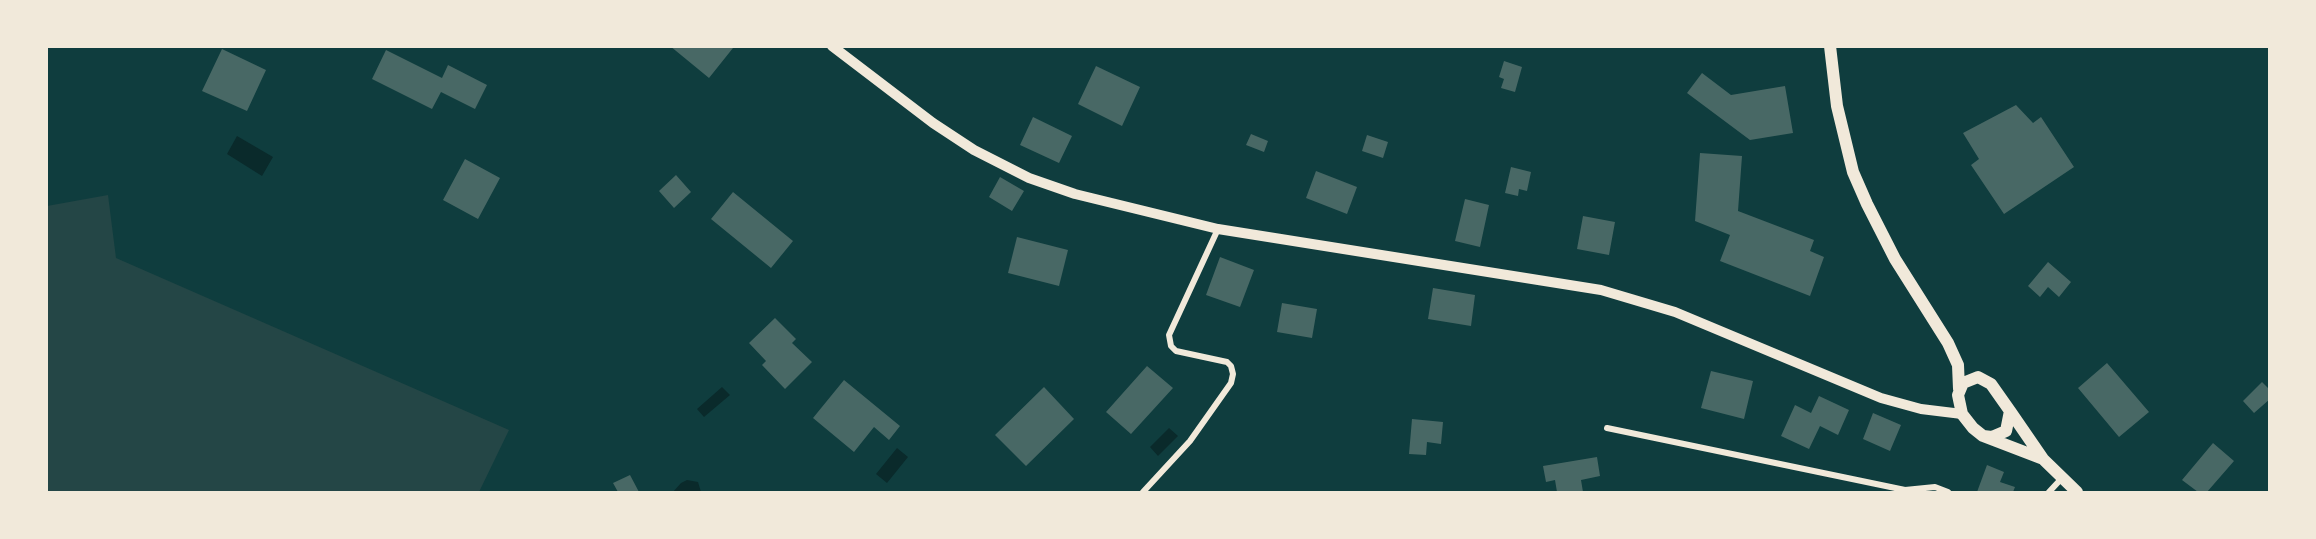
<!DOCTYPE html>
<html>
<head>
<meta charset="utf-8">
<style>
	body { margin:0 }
	#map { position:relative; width:2316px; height:539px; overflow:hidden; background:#0f3d3e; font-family:"Crimson Pro",serif }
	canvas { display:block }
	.frame { position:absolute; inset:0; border:48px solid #f1e9da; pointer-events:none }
</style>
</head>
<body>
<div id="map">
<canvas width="2316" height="539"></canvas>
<div class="frame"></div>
</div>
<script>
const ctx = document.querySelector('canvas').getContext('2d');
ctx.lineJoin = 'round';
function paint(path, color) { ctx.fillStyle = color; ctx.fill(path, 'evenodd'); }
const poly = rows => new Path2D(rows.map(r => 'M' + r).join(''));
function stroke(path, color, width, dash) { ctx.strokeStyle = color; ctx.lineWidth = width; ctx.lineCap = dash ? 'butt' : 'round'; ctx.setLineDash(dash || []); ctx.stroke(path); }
paint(poly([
	[108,195,116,258,509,430,479,492,47,492,47,206]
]), '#244646');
paint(poly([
	[237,136,273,157,262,176,227,154],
	[722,387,730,395,704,417,697,409],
	[1169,428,1178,436,1158,456,1150,447],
	[897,448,908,457,887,483,876,474],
	[687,480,698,482,701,492,673,492,681,483]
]), '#0a2a2b');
paint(poly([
	[670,46,732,46,733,48,709,78],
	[222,49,266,70,247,111,202,91],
	[386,50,442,78,448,65,487,85,475,109,441,92,432,109,372,79],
	[1504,61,1522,67,1515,92,1501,88,1504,79,1499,77],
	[1096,66,1140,87,1122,126,1078,104],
	[1702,73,1731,95,1785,86,1793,133,1750,140,1687,93],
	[2016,105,2033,123,2041,117,2074,167,2004,214,1971,165,1979,159,1963,133],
	[1033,117,1072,136,1059,163,1020,145],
	[1251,134,1268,141,1264,152,1246,145],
	[1367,135,1388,142,1383,158,1362,151],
	[1700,153,1742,156,1738,211,1814,240,1810,251,1824,257,1810,296,1720,261,1730,235,1695,221],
	[465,159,500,178,478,219,443,200],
	[1511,167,1531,172,1527,191,1519,189,1518,196,1505,193],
	[1316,171,1357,187,1347,214,1306,198],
	[676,175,691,192,674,208,659,191],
	[1000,177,1024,191,1012,211,989,197],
	[733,192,793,241,771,268,711,219],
	[1465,199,1489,205,1480,247,1455,241],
	[1583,216,1615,222,1609,255,1577,249],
	[1017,237,1068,250,1059,286,1008,273],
	[1220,257,1254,270,1240,307,1206,295],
	[2048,262,2071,282,2059,297,2048,287,2040,297,2028,286],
	[1433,288,1475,295,1471,326,1428,319],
	[1282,303,1317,309,1312,338,1277,332],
	[775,318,796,339,792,343,812,362,785,389,762,365,766,361,749,343],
	[2107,363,2149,412,2119,437,2078,388],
	[1147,366,1173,388,1131,434,1106,412],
	[1711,371,1753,381,1744,419,1701,408],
	[844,380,900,426,889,440,874,427,854,452,813,418],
	[2262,382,2270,390,2270,399,2254,413,2243,401],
	[1044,387,1074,419,1026,466,995,435],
	[1819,396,1849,410,1838,435,1820,426,1809,449,1781,436,1795,405,1811,413],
	[1873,413,1901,425,1890,451,1863,439],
	[1412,419,1443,422,1441,444,1427,442,1426,455,1409,454],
	[2213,443,2234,461,2207,492,2198,492,2182,480],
	[1597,457,1600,476,1581,480,1583,492,1557,492,1555,480,1546,482,1543,466],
	[1987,465,2004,472,2000,482,2015,487,2013,492,1977,492],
	[630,475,639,492,618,492,613,483]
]), '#486865');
stroke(poly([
	[1607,428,1905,490,1935,487,1948,492],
	[1143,492,1190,441,1231,383,1233,374,1231,366,1227,362,1176,351,1171,346,1169,335,1218,229],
	[2049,492,2062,478]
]), '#f1e9da', 6);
stroke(poly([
	[832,46,933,123,974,150,1029,178,1075,194,1218,229,1601,290,1675,312,1881,398,1921,409,1962,414]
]), '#f1e9da', 10);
stroke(poly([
	[1830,46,1837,106,1853,172,1867,204,1895,259,1948,343,1958,365,1959,389],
	[2010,411,2043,459,2077,492],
	[1983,436,1992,437,2006,431,2010,411,1991,384,1978,377,1963,383,1958,395,1962,414,1973,428,1983,436,2043,459]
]), '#f1e9da', 12);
</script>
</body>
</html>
